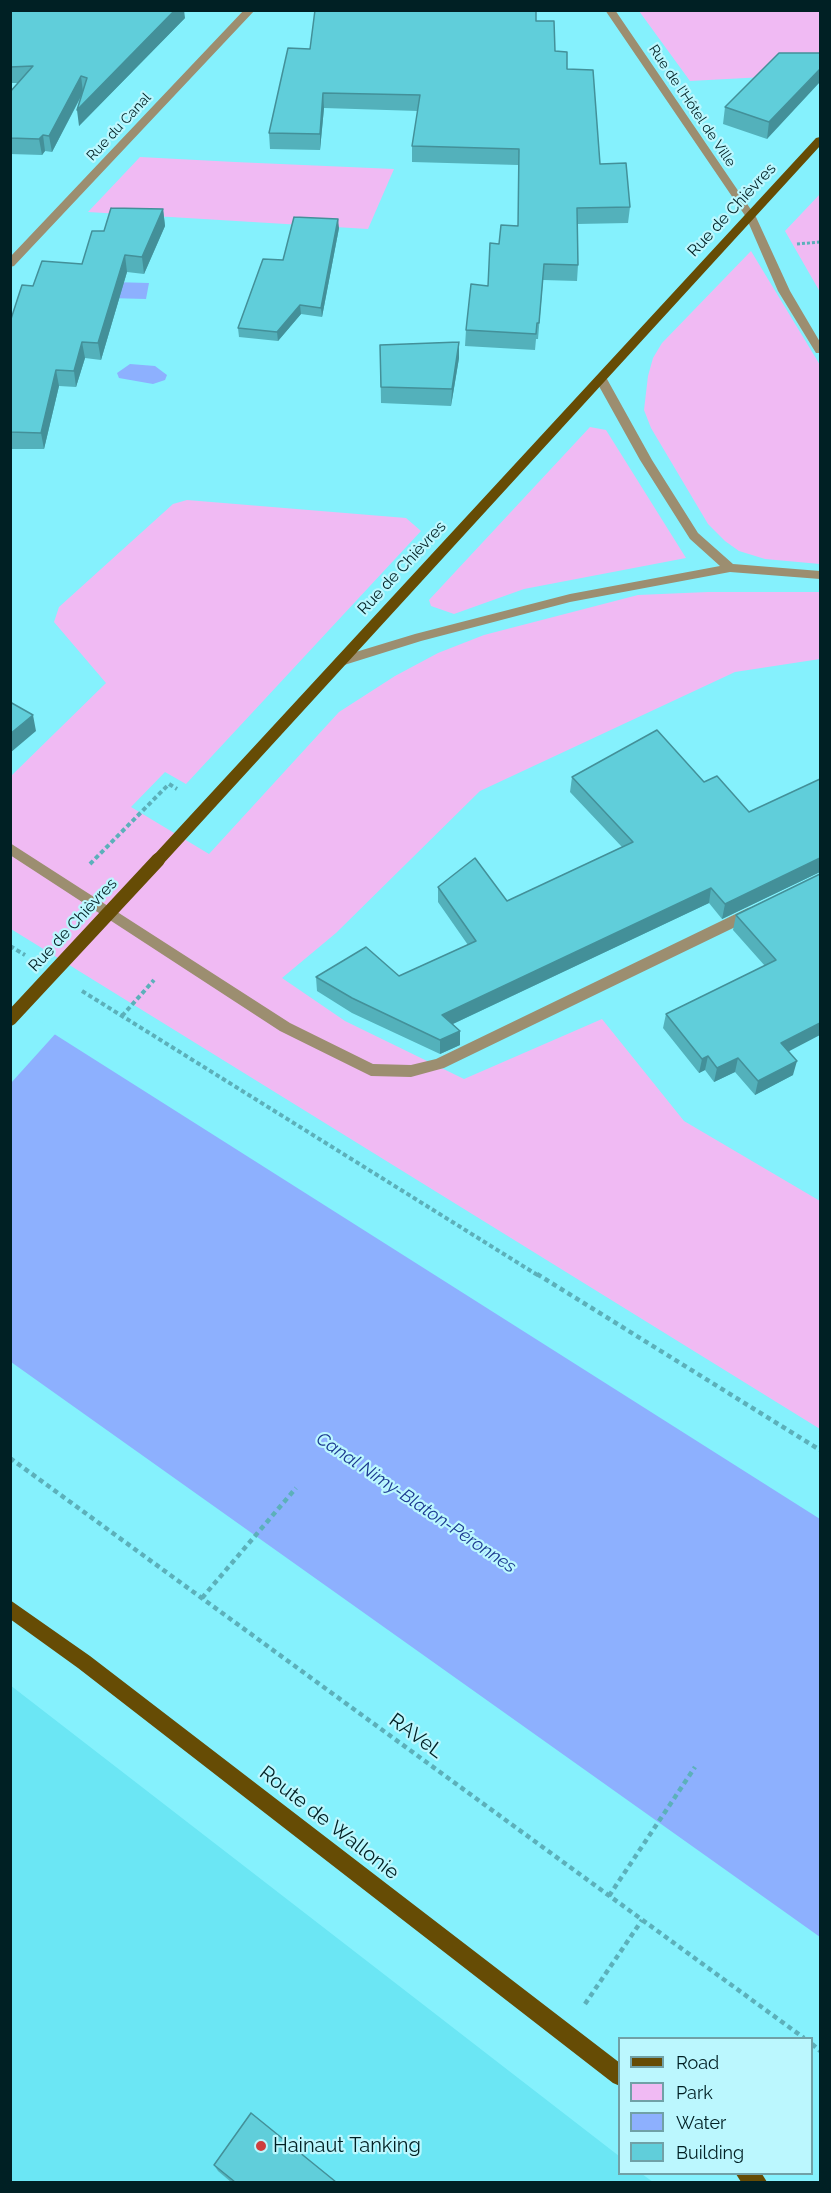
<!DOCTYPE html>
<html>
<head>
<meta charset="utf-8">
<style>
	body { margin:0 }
	#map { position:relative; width:831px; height:2193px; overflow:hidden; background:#85f1fd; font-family:Raleway,sans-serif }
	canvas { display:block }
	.frame { position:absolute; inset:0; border:12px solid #002024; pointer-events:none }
	.legend { position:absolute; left:618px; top:2037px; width:195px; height:138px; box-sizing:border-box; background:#bbf7fe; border:2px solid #70a1a7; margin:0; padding:8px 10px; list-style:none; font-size:18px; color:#002024 }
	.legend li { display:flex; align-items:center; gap:12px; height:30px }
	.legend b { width:30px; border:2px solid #70a1a7 }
</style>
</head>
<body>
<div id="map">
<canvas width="831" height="2193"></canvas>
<div class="frame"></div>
<ul class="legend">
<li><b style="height:8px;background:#664c05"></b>Road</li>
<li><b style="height:16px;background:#f0baf3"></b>Park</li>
<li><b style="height:16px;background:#8db0fe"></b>Water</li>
<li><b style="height:16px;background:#60ceda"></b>Building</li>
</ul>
</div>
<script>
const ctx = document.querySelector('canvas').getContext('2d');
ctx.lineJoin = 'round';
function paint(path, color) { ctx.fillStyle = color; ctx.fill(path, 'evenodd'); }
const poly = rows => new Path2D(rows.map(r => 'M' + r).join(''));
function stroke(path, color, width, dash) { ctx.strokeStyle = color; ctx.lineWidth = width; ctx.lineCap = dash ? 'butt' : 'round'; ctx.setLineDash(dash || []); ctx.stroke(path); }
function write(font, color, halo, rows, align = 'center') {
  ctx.font = font + ' Raleway,sans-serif'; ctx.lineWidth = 4.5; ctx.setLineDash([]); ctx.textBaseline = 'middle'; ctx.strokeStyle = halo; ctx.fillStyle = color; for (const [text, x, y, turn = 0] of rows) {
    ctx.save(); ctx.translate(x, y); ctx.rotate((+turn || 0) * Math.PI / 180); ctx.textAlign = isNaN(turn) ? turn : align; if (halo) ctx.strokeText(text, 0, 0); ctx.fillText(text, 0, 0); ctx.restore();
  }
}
paint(poly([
	[10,1685,619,2156,620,2174,642,2174,653,2182,11,2182]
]), '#6be6f4');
paint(poly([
	[639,11,820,11,820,74,690,81],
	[140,157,235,162,394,169,368,229,88,212],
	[820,194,820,292,785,231],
	[751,251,820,365,820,564,765,559,739,551,725,541,708,524,651,428,644,410,648,376,653,358,662,343],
	[590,427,606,430,686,558,524,589,454,614,431,606,429,600],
	[187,500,406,518,421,531,186,784,165,772,131,807,209,854,339,712,395,676,438,653,484,635,638,595,708,592,820,592,820,659,735,672,480,791,336,933,282,978,345,1021,464,1079,602,1019,684,1121,820,1201,820,1429,11,929,10,777,106,683,54,622,59,607,173,504]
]), '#f0baf3');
paint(poly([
	[112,282,149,283,146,299,108,298],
	[130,364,155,366,167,375,165,380,153,384,119,378,117,373],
	[10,1006,820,1519,820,1937,11,1362]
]), '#8db0fe');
paint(poly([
	[10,1003,57,1032,11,1083]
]), '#85f1fd');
stroke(poly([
	[797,244,820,242]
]), '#5cb0ba', 3, [3, 2]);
stroke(poly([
	[90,864,169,784,177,789],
	[10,946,25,955],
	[82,991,539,1276],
	[122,1016,154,980]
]), '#5cb0ba', 4, [4.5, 3]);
stroke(poly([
	[537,1274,820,1450],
	[10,1458,804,2038],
	[202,1598,296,1488],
	[609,1896,695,1767],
	[585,2004,642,1920],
	[812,2044,820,2051]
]), '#5cb0ba', 4.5, [5, 4]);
paint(poly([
	[244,10,255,10,14,266,10,267,10,257,244,10],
	[605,10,615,10,756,217,790,291,820,342,820,353,816,353,778,291,746,217,605,10],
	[601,375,607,379,652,460,698,533,733,564,820,571,820,579,730,572,570,602,421,641,341,666,336,664,335,661,336,658,415,634,570,594,720,566,690,539,640,460,595,379,601,375],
	[10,843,290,1023,373,1064,411,1065,436,1059,748,908,753,907,760,912,758,916,444,1068,411,1077,371,1076,280,1031,10,855,10,843]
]), '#9c8e70');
paint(poly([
	[820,137,820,146,163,864,153,864,151,860,153,856,816,138,820,137],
	[10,1600,90,1656,620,2063,620,2086,613,2083,78,1668,10,1619,10,1600],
	[736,2174,762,2174,767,2182,741,2182,736,2174]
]), '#664c05');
stroke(poly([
	[10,1019,158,860]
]), '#664c05', 14);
paint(poly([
	[10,10,185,18,79,126,82,95,52,152,45,151,42,155,10,154,10,92,18,83,10,83],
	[536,21,567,69,600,164,630,207,628,223,577,224,578,265,577,281,543,280,538,339,536,339,535,350,465,346,466,330,488,286,499,244,518,226,518,165,412,162,412,146,418,111,324,108,320,150,270,149,269,133,310,49],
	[820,53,767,139,723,124,725,107],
	[163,209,165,226,144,274,127,272,101,360,85,358,76,387,59,386,44,449,10,449,10,322,33,286,82,264,104,231],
	[339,228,322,317,301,314,278,341,239,337,238,328,283,260],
	[459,342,459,358,451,406,381,403,380,345],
	[572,777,704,782,749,812,820,872,722,919,709,903,453,1024,460,1031,460,1045,440,1054,352,1013,317,991,316,977,399,976,468,945,438,902,438,887,507,901,622,847,570,792],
	[820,874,789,1052,793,1075,755,1095,735,1072,714,1082,705,1070,699,1073,663,1028,666,1014,765,966,733,930,736,915],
	[214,2165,336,2182,231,2182,218,2171]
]), '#53b1bb');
paint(poly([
	[175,10,184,10,185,18,79,126,77,110],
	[820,69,820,82,767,139,769,122],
	[81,76,83,92,52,152,49,136],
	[323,93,324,108,320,150,320,134],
	[43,135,45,151,42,155,39,139],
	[163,209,165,226,144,274,142,257],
	[338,219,339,228,322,317,321,308],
	[125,255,127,272,101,360,98,343],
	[300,305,301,314,278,341,277,332],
	[82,342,85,358,76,387,74,371],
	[459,342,459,358,451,406,452,389],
	[56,370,59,386,44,449,41,433],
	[33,715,36,731,10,753,10,734],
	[820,858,820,872,722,919,725,904],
	[711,888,709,903,442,1029,442,1015],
	[820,1023,820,1035,778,1057,781,1043],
	[460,1031,460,1045,440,1054,440,1040],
	[708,1056,705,1070,699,1073,702,1059],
	[738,1058,735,1072,714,1082,717,1068],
	[797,1061,793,1075,755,1095,758,1081]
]), '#439099');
const building = poly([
	[10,10,175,10,77,110,87,78,81,76,49,136,43,135,39,139,10,138,10,92,33,66,10,67,10,10],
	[315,10,536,10,536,21,554,21,555,51,567,52,567,69,593,70,600,164,626,163,630,207,577,208,578,265,544,264,539,323,537,323,536,334,466,330,471,284,488,286,490,243,499,244,501,225,518,226,519,149,412,146,420,95,323,93,320,134,269,133,288,48,310,49,315,10],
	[779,53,820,53,820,69,769,122,725,107,779,53],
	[111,208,163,209,142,257,125,255,98,343,82,342,74,371,56,370,41,433,10,432,10,322,22,285,33,286,42,261,82,264,92,231,104,231,111,208],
	[294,217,338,219,321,308,300,305,277,332,238,328,263,259,283,260,294,217],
	[459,342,452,389,381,387,380,345,459,342],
	[10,702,33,715,10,734,10,702],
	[657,730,704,782,717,776,749,812,820,779,820,858,725,904,711,888,442,1015,460,1031,440,1040,352,998,316,977,366,947,399,976,476,941,438,887,475,858,507,901,633,842,572,777,657,730],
	[820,874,820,1023,781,1043,797,1061,758,1081,738,1058,717,1068,708,1056,702,1059,666,1014,776,960,736,915,820,874],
	[251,2113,336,2182,235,2182,214,2165,251,2113]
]);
paint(building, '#60ceda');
stroke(building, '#439099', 1.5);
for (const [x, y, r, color] of [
	[261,2146,6,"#ce3f3e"]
]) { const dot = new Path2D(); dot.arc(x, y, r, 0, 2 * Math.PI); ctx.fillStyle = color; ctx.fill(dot); stroke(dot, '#bbf7fe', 2); }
write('14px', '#002024', '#bbf7fe', [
	["Rue de l'Hôtel de Ville",692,106,56],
	["Rue du Canal",119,127,-47]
]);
write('16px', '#002024', '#bbf7fe', [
	["Rue de Chièvres",732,210,-47],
	["Rue de Chièvres",402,568,-47],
	["Rue de Chièvres",73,925,-47]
]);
write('italic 18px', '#1b3990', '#bbf7fe', [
	["Canal Nimy-Blaton-Péronnes",416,1503,34]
]);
write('20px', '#002024', '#bbf7fe', [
	["RAVeL",416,1736,36],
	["Route de Wallonie",329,1823,38]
]);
write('20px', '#002024', '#bbf7fe', [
	["Hainaut Tanking",273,2146]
], 'left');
</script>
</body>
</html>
